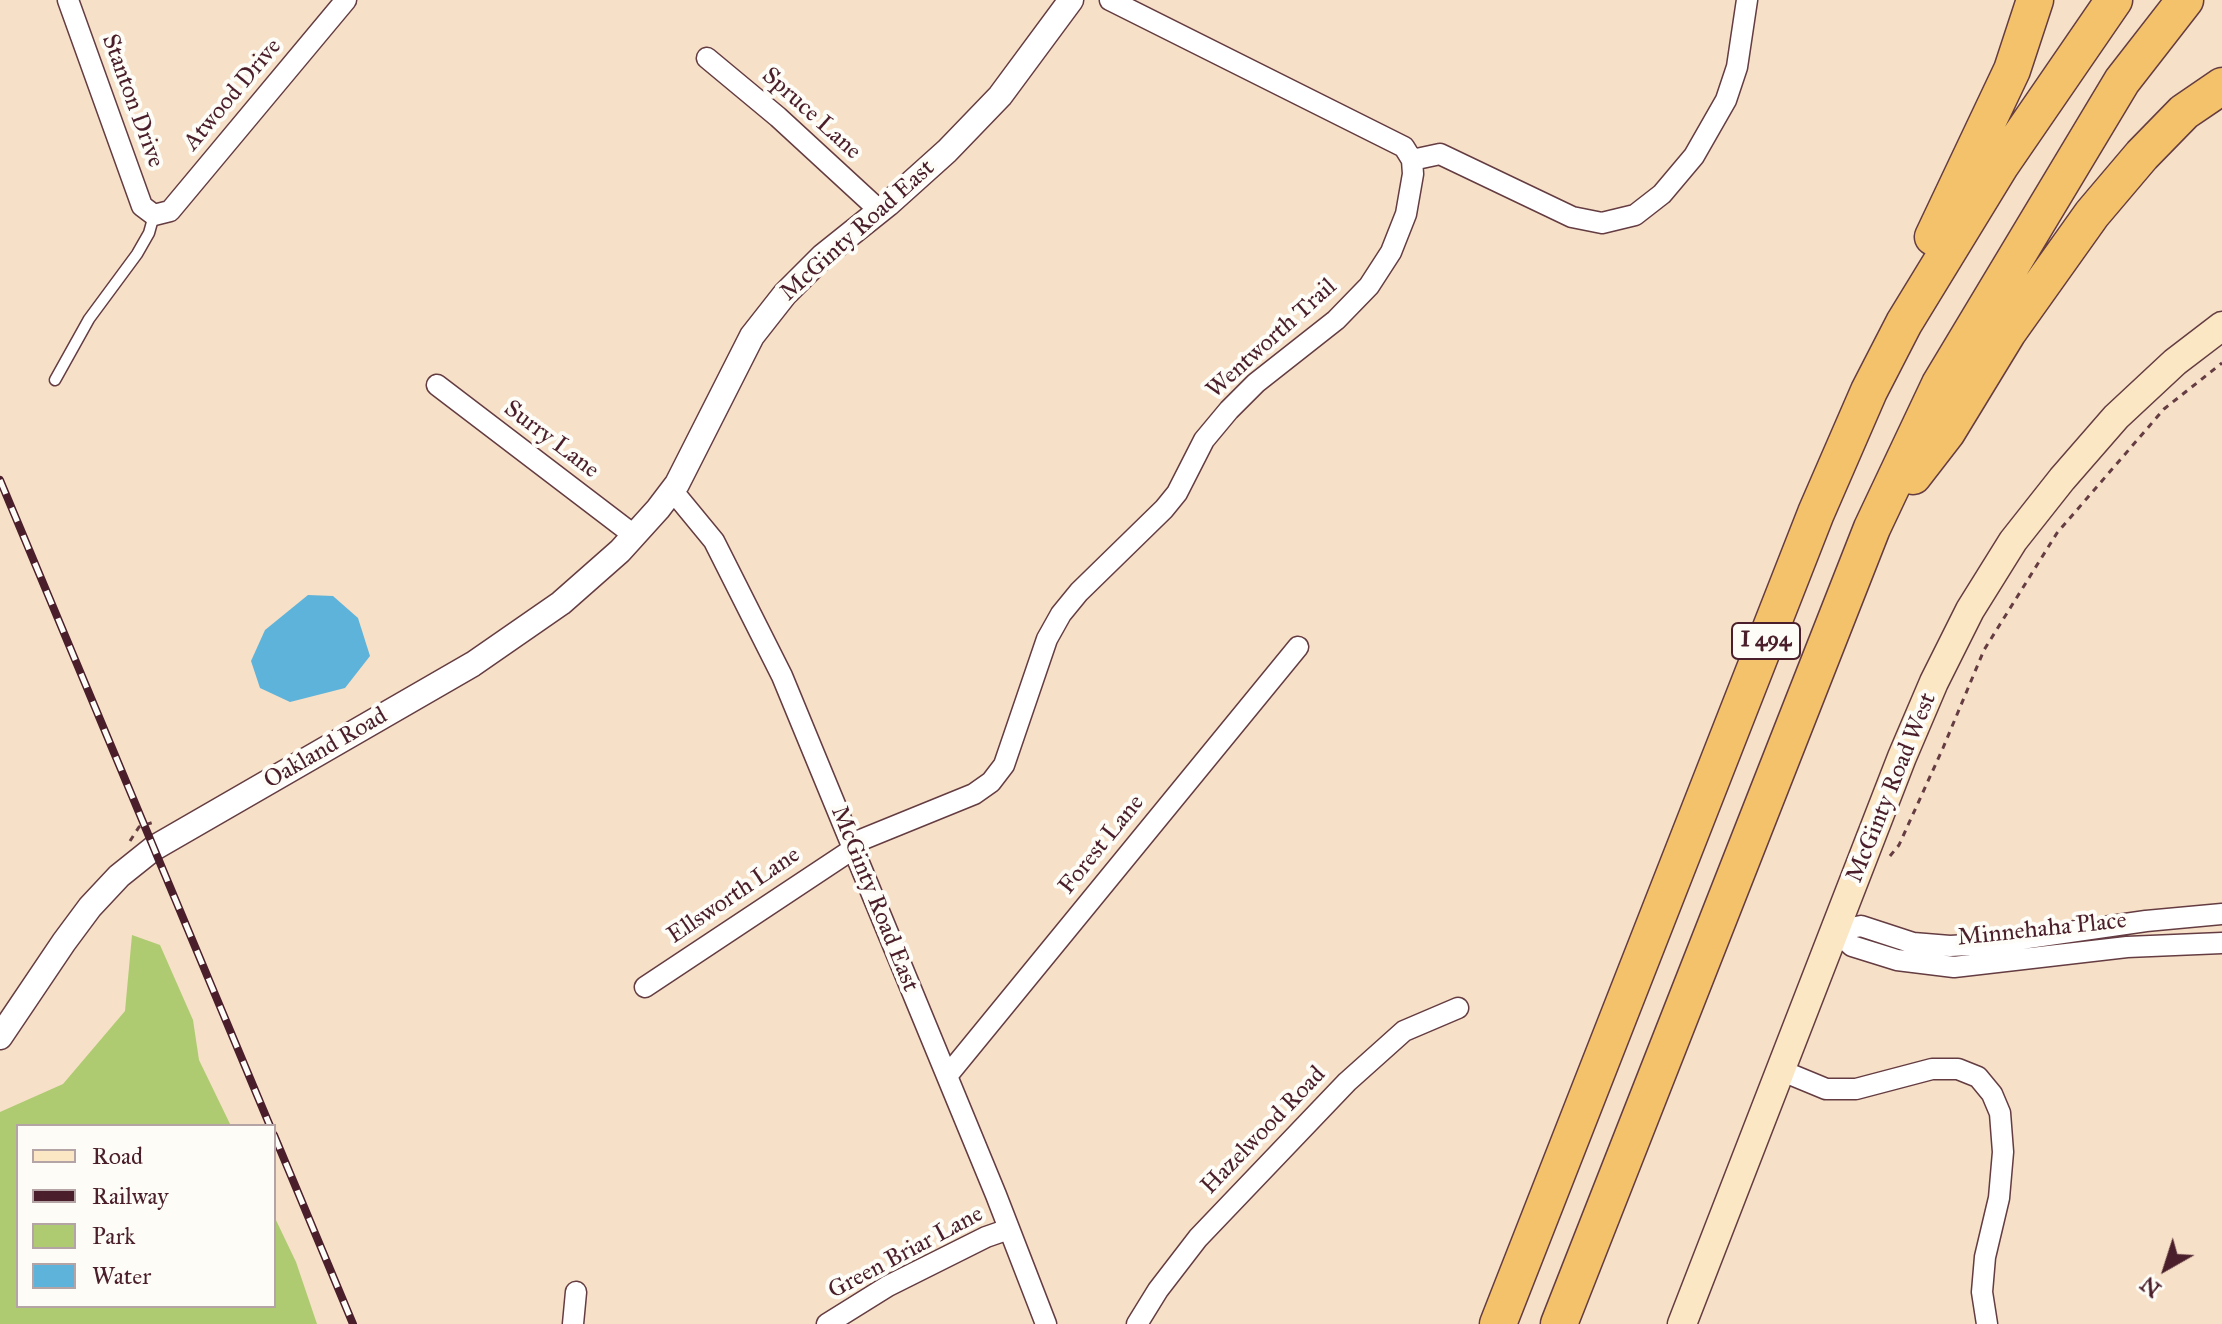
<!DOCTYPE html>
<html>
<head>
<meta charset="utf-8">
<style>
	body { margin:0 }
	#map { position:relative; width:2222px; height:1324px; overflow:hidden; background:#f6e0c7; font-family:"IM FELL Great Primer",serif }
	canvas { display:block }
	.legend { position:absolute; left:16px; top:1124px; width:260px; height:184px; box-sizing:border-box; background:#fdfcf7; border:2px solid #b5a4a5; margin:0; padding:10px 14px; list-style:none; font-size:24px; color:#4a1f2b }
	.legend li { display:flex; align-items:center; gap:16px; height:40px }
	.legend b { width:40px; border:2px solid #b5a4a5 }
	.north { position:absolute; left:2126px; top:1228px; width:80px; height:80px; -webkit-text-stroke:6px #fdfcf7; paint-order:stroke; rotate:219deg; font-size:22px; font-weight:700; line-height:32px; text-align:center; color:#4a1f2b }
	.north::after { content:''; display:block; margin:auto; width:28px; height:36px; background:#4a1f2b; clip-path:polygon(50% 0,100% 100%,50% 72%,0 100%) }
</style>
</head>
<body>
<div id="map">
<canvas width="2222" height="1324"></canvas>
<ul class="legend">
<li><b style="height:10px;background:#fbe7c3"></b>Road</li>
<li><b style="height:10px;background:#4a1f2b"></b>Railway</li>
<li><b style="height:22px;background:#aecb71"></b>Park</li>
<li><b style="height:22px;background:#5eb3da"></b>Water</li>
</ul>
<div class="north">N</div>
</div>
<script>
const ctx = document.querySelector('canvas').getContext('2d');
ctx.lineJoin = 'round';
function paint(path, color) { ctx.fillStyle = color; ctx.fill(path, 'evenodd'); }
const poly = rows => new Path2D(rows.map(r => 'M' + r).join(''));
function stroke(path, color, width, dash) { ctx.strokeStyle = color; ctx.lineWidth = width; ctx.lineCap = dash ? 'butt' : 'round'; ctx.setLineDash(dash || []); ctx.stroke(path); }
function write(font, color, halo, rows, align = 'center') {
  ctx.font = font + ' "IM FELL Great Primer",serif'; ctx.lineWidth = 8; ctx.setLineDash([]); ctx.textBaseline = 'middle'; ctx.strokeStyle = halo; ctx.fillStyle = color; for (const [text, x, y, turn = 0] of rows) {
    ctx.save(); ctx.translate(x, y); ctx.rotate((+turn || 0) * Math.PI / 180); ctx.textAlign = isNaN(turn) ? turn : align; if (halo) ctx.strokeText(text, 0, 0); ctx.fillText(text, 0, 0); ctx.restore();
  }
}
paint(poly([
	[132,935,160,945,193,1020,199,1060,231,1126,18,1126,18,1306,274,1306,274,1216,296,1262,317,1324,0,1324,0,1112,63,1084,125,1011]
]), '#aecb71');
paint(poly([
	[308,595,333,596,358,618,370,656,345,688,290,702,260,688,251,661,265,630]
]), '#5eb3da');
const service = poly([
	[55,380,89,319,137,254,149,233,154,215]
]);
const minor = poly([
	[68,0,142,206,154,215,170,211,346,0],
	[707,58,778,117,879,210],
	[1412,160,1440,154,1572,217,1602,223,1635,215,1662,194,1694,156,1726,100,1737,67,1747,0],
	[437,385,635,536],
	[672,490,714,541,782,676,996,1195,1046,1324],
	[851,844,974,794,991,782,1004,765,1047,639,1061,614,1079,592,1164,509,1177,493,1204,440,1229,410,1256,383,1336,320,1369,286,1391,252,1406,214,1413,174,1412,160,1404,147,1110,0],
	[2222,914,2146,921,1986,944,1950,946,1913,943,1861,926,1836,931,1852,946,1897,960,1954,967,2127,947,2222,943],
	[645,987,853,849],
	[1780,1070,1826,1089,1856,1089,1932,1069,1958,1069,1978,1077,1992,1094,2000,1113,2003,1152,1999,1198,1985,1257,1982,1292,1987,1324],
	[947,1076,1298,647],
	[573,1324,576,1292],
	[827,1324,888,1286,986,1237,1009,1229],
	[1137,1324,1158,1290,1198,1238,1347,1082,1404,1031,1458,1008]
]);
const tertiary = poly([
	[0,1037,64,942,90,907,119,876,154,848,473,664,561,603,620,551,658,509,677,484,752,336,785,294,823,256,888,204,947,151,1000,96,1071,0]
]);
const secondary = poly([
	[1682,1324,1902,757,1934,682,1970,610,2013,541,2062,479,2116,417,2175,362,2222,326]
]);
const motorway = poly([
	[1933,237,2012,70,2035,0],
	[1913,476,1947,432,2008,332,2092,214,2142,155,2184,112,2222,86],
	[1498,1324,1816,513,1869,391,1904,323,2000,166,2114,0],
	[1559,1324,1872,528,1940,384,2122,81,2185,0]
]);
stroke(service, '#643c42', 13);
stroke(minor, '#643c42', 23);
stroke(tertiary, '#643c42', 27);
stroke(secondary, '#643c42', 31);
stroke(motorway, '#643c42', 39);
stroke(poly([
	[130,841,139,827,157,821],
	[1890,856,1899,845,1943,748,1984,650,2057,533,2164,409,2222,363]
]), '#643c42', 3, [6, 6]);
stroke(service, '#fff', 10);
stroke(minor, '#fff', 20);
stroke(tertiary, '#fff', 24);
stroke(secondary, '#fbe7c3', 28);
stroke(motorway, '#f4c26a', 36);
const rail = poly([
	[0,480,270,1126],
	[274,1135,353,1324]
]);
stroke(rail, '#4a1f2b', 8);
stroke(rail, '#fdfcf7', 5, [15]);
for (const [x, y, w] of [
	[1766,641,68]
]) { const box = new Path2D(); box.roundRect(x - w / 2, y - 18, w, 36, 6); ctx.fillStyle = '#fdfcf7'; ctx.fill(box); stroke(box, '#4a1f2b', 2); }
write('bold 22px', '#4a1f2b', null, [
	["I 494",1766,641]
]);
write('24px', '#4a1f2b', '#fdfcf7', [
	["Atwood Drive",233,95,-50],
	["Stanton Drive",132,101,70],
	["Spruce Lane",811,114,42],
	["McGinty Road East",858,231,-42],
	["Wentworth Trail",1272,339,-42],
	["Surry Lane",551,440,37],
	["Oakland Road",326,749,-30],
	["McGinty Road West",1892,788,-68],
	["Forest Lane",1102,845,-51],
	["Ellsworth Lane",734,896,-34],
	["McGinty Road East",874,899,68],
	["Minnehaha Place",2042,930,-6],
	["Hazelwood Road",1264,1131,-46],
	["Green Briar Lane",906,1253,-28]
]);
</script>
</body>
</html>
